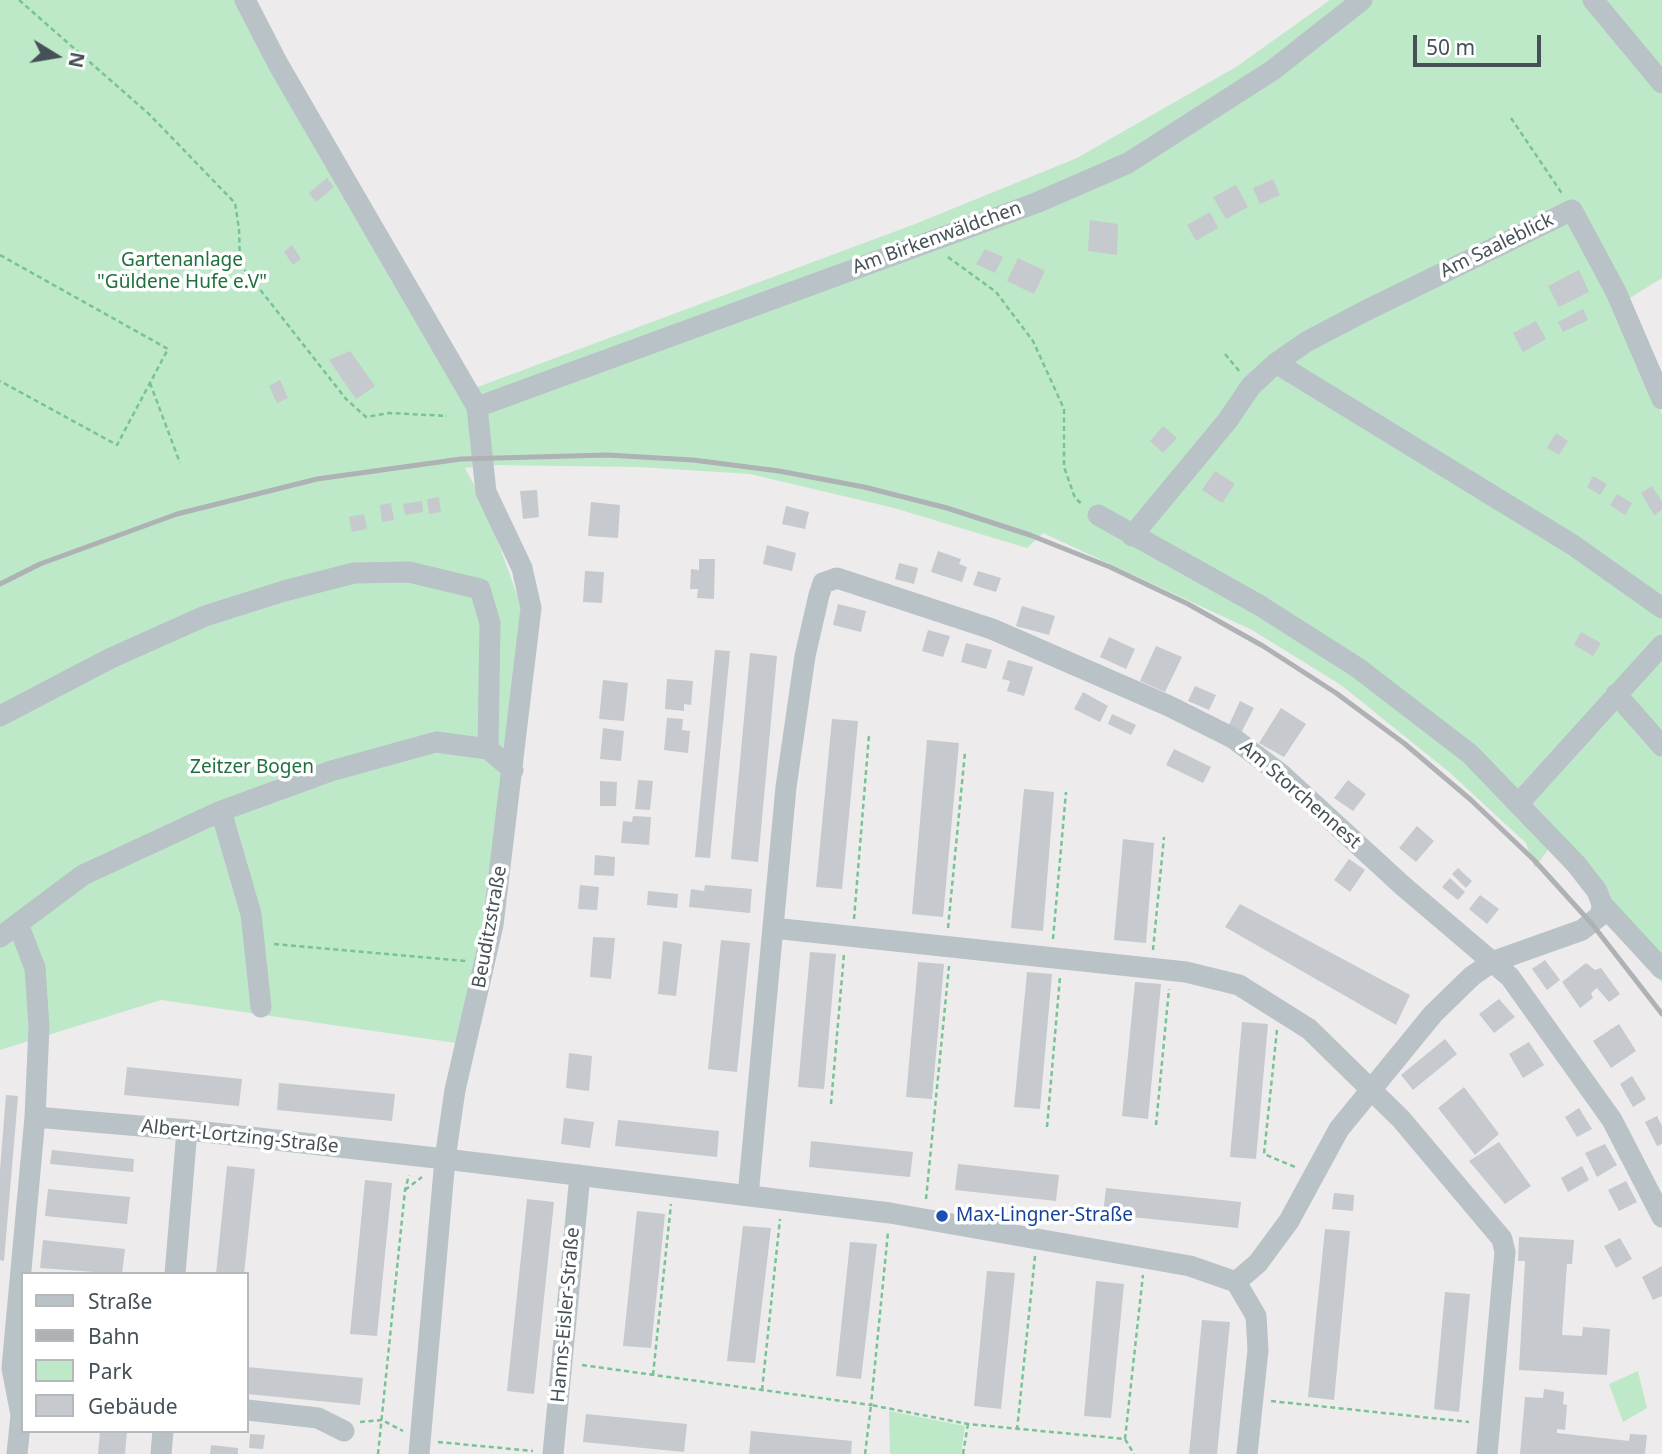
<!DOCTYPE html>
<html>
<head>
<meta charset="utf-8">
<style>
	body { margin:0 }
	#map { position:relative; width:1662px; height:1454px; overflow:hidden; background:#eeebec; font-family:"Noto Sans",sans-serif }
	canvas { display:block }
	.legend { position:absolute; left:21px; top:1272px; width:228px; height:161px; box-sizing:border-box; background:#fff; border:2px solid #b5b9bc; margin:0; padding:9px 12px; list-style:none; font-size:21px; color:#465157 }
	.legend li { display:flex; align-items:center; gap:14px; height:35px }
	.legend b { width:35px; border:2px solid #b5b9bc }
	.north { position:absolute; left:21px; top:21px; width:70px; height:70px; -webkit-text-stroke:5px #fff; paint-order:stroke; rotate:101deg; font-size:19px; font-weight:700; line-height:28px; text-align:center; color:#465157 }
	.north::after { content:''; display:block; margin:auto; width:24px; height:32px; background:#465157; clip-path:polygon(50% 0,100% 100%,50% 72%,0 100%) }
	.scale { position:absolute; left:1413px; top:35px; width:128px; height:32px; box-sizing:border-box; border:4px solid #465157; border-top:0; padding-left:9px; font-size:21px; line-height:24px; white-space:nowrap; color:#465157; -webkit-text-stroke:5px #fff; paint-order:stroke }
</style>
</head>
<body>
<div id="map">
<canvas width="1662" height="1454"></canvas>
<ul class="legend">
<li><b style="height:9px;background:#b8c2c7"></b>Straße</li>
<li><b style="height:9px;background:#aeb2b5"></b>Bahn</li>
<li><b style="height:19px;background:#bde9c8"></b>Park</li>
<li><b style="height:19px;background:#c6c9cd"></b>Gebäude</li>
</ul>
<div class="north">N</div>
<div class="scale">50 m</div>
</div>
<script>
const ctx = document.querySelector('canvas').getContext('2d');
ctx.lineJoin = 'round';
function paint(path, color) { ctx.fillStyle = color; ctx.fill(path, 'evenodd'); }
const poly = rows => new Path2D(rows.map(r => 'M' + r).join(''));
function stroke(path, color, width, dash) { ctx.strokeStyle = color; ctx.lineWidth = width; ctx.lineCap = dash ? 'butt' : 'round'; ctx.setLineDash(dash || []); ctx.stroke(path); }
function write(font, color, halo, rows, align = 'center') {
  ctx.font = font + ' "Noto Sans",sans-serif'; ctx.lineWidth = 7; ctx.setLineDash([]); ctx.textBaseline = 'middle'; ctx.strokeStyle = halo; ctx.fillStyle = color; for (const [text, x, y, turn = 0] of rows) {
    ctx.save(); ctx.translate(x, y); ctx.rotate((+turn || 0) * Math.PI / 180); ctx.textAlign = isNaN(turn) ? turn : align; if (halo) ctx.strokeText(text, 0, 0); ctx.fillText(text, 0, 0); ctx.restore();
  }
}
paint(poly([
	[0,0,236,0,464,392,915,224,1077,158,1236,67,1330,0,1662,0,1662,278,1614,308,1662,414,1662,983,1549,848,1535,868,1526,843,1449,772,1341,685,1252,630,1043,533,1027,548,894,508,750,474,639,467,490,465,465,468,484,503,521,606,481,962,456,1043,161,1000,0,1050],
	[1638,1371,1647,1408,1623,1422,1609,1384],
	[889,1411,965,1426,961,1454,890,1454]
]), '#bde9c8');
paint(poly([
	[327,178,334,187,316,202,309,193],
	[1273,179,1280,195,1260,204,1253,188],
	[1236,185,1248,207,1226,219,1213,197],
	[1210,212,1218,228,1196,241,1187,225],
	[1090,220,1118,224,1117,255,1088,251],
	[292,245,301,259,293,265,284,252],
	[985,249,1003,257,995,273,976,264],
	[1018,258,1045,271,1034,294,1007,281],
	[1579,270,1589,292,1559,307,1548,286],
	[1583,309,1588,320,1563,332,1558,322],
	[1536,321,1546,339,1523,352,1513,333],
	[350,351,375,386,356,399,329,360],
	[280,380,288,398,277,403,269,386],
	[1163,426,1177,438,1163,453,1150,441],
	[1556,433,1568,441,1559,455,1547,448],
	[1215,471,1235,484,1222,503,1202,490],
	[1593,476,1607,484,1600,495,1587,487],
	[1652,486,1662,502,1662,510,1654,515,1641,493],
	[537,490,539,517,523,519,520,491],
	[1617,494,1632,503,1625,515,1610,505],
	[439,497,441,512,429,514,427,499],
	[422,501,423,512,405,515,403,504],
	[591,502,620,505,618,538,588,536],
	[391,503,394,520,382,522,380,505],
	[786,506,809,512,805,529,782,524],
	[364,514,367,529,352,532,349,517],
	[767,545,796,553,792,571,763,564],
	[938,551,961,559,959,564,967,567,962,582,931,572],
	[699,559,715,559,714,599,697,598,698,589,690,589,691,569,699,570],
	[899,563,918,568,914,584,895,579],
	[585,571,604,572,602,603,583,602],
	[978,571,1001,578,996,592,973,585],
	[838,604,866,611,861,632,833,625],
	[1022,606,1055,616,1049,635,1016,626],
	[928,630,950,636,943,657,922,651],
	[1581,632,1601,643,1593,656,1574,645],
	[1109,637,1135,649,1126,669,1100,657],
	[966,643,992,650,986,669,961,662],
	[1156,646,1182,657,1165,692,1140,681],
	[715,650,730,651,710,858,695,857],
	[750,653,777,656,758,862,731,859],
	[1008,660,1033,667,1024,696,1007,691,1010,681,1002,679],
	[667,679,693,681,691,705,684,704,684,711,665,709],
	[603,680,628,683,624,721,599,719],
	[1195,686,1216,695,1209,710,1188,701],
	[1083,692,1108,706,1100,722,1074,709],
	[1240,701,1254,708,1241,733,1228,727],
	[1281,708,1306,724,1284,757,1259,743],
	[1112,714,1136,725,1131,735,1108,724],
	[667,718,683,719,682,730,690,731,688,753,664,750],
	[832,719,858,721,842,889,816,887],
	[603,728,624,731,621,761,600,759],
	[927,740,959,743,943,917,912,914],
	[1174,749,1211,767,1203,783,1166,765],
	[638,780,653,781,650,810,635,809],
	[1348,780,1366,794,1353,811,1334,798],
	[600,781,617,782,616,806,600,806],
	[1024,789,1054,792,1043,931,1011,928],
	[633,816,651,817,649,845,621,843,623,821,632,822],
	[1417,826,1434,841,1416,862,1399,848],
	[1123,839,1154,843,1146,943,1114,940],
	[595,855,615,857,614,876,594,875],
	[1349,859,1365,870,1350,892,1334,880],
	[1458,868,1472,881,1466,888,1452,874],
	[1450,878,1465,892,1458,900,1442,887],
	[580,885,599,887,597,910,578,909],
	[705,885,752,889,750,913,689,907,691,889,704,891],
	[648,891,678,894,677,908,647,905],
	[1480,895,1499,909,1487,924,1469,909],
	[1240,904,1410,995,1396,1025,1225,927],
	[593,937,615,938,611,979,590,977],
	[721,940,750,943,737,1072,708,1069],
	[663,941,682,944,676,996,658,994],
	[810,952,836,954,824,1089,798,1087],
	[1545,960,1560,980,1547,990,1532,969],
	[918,962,944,964,932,1099,906,1097],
	[1586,963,1595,970,1601,968,1620,994,1609,1002,1597,988,1591,993,1593,998,1580,1008,1562,982],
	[1027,972,1052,974,1040,1109,1014,1107],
	[1135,982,1161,984,1148,1119,1122,1116],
	[1499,999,1515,1017,1494,1033,1479,1014],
	[1242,1022,1268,1024,1256,1159,1230,1157],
	[1619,1024,1636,1051,1611,1068,1593,1041],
	[1445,1039,1457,1054,1413,1090,1401,1075],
	[1529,1042,1544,1065,1523,1078,1509,1054],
	[569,1053,592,1056,589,1091,566,1088],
	[127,1067,242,1079,239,1106,124,1095],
	[1632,1076,1646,1099,1633,1107,1620,1084],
	[279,1083,395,1094,392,1121,277,1110],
	[1464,1087,1499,1134,1475,1155,1438,1108],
	[6,1095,18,1096,4,1261,0,1260,0,1170],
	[1579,1108,1592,1129,1577,1137,1565,1117],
	[1657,1116,1662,1126,1662,1144,1657,1146,1645,1122],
	[564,1118,594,1122,590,1148,561,1144],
	[618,1120,719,1131,717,1157,615,1146],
	[811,1141,913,1152,910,1177,809,1167],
	[1499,1142,1531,1186,1505,1204,1469,1161],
	[1605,1144,1617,1165,1597,1177,1585,1153],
	[52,1150,134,1159,133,1172,50,1164],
	[958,1164,1059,1175,1056,1201,955,1190],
	[227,1166,255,1169,244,1274,216,1274],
	[1582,1166,1589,1180,1568,1192,1561,1178],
	[365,1180,392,1183,377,1336,350,1334],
	[1626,1181,1637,1202,1619,1211,1608,1190],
	[1106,1188,1241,1202,1238,1228,1103,1214],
	[48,1189,130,1197,127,1224,45,1216],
	[1334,1193,1354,1195,1353,1211,1332,1209],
	[527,1199,554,1202,534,1394,507,1391],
	[637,1211,665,1214,651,1348,623,1346],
	[743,1226,771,1228,755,1363,727,1361],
	[1325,1229,1350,1231,1334,1400,1308,1397],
	[1519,1237,1574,1240,1572,1264,1567,1264,1562,1335,1582,1336,1583,1327,1610,1329,1607,1375,1519,1370,1525,1261,1518,1261],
	[1620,1238,1632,1259,1616,1268,1604,1246],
	[43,1240,125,1249,122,1274,40,1268],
	[850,1242,877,1244,861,1379,836,1376],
	[1662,1266,1662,1296,1653,1300,1642,1277],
	[987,1271,1015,1273,1001,1409,974,1406],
	[1096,1281,1124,1284,1111,1418,1084,1416],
	[1445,1292,1470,1294,1459,1412,1434,1409],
	[1202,1320,1230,1322,1217,1454,1189,1454],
	[247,1367,363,1378,360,1405,247,1394],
	[1544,1389,1564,1392,1563,1404,1567,1405,1565,1430,1557,1429,1557,1433,1629,1441,1630,1434,1647,1435,1645,1454,1520,1454,1525,1397,1543,1398],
	[586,1414,687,1424,684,1452,583,1442],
	[100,1431,127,1431,125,1454,98,1454],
	[751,1431,852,1441,851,1454,749,1454],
	[250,1434,265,1435,263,1449,249,1448],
	[211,1445,238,1448,238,1454,210,1454]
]), '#c6c9cd');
stroke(poly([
	[19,0,149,114,235,203,239,229,240,264,346,399,366,417,389,413,447,416],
	[1511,118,1563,195],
	[0,255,168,349,117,445,0,381],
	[948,257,996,292,1033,341,1064,409,1064,467,1075,498,1083,505],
	[1225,354,1240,372],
	[150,383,180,463],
	[854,919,869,735],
	[948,928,965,752],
	[1053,939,1066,792],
	[274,944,466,961],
	[1153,950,1164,837],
	[1277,1030,1264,1154,1295,1167],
	[831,1104,844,954],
	[1156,1125,1169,989],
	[1047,1127,1060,977],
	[405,1190,422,1177],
	[926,1199,949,966],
	[582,1365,871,1405,888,1232],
	[653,1375,671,1204],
	[762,1390,780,1219],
	[1271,1401,1469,1422],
	[360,1422,382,1420,403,1431],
	[1017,1430,1035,1256],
	[1125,1439,1143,1275],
	[438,1442,533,1451],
	[378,1454,405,1190,409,1175],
	[865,1454,871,1405,968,1424,1125,1439,1134,1454],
	[963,1454,968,1424]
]), '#78c395', 2.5, [5, 3.5]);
stroke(poly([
	[245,0,278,64,477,407,486,492,522,568,531,608,493,925,455,1090,445,1159,419,1454],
	[1593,0,1662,83],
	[1276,363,1573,545,1662,608],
	[477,407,1036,203,1128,163,1273,70,1362,0],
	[1098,515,1259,605,1358,668,1470,754,1576,864,1597,891,1602,904,1601,915,1582,930,1492,962,1472,976,1433,1014,1339,1129,1289,1221,1258,1263,1236,1282],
	[1132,536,1228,420,1251,386,1276,363,1306,342,1367,310,1572,210,1616,292,1662,399],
	[1616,694,1662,746],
	[0,716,109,659,205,616,284,591,354,573,409,572,480,589,490,623,488,749],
	[1520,802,1662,645],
	[221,811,251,914,261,1007],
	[1602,904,1662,969],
	[773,928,1186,972,1239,985,1309,1029,1401,1119,1502,1239,1505,1252,1487,1454],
	[0,937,83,875,221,811,331,771,436,742,488,749,513,770],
	[35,1117,187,1130,445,1159,890,1213,1190,1266,1236,1282,1256,1316,1258,1350,1247,1454],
	[748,1196,786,787,805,656,819,595,823,583,837,578,992,629,1169,706,1233,738,1281,774,1403,886,1510,977,1612,1120,1662,1217],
	[175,1274,187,1130],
	[247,1410,318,1418,344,1431],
	[17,1454,21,1415,12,1368,35,1117,39,1027,35,968,18,924],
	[161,1454,163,1431],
	[553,1454,580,1175]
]), '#b8c2c7', 21);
stroke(poly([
	[0,584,40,564,177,514,317,479,461,459,607,455,693,460,779,471,864,487,947,508,1030,535,1110,567,1188,604,1263,646,1336,693,1405,744,1471,800,1534,860,1592,924,1662,1014]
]), '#aeb2b5', 5);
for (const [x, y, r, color] of [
	[942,1216,7,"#1a4fb4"]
]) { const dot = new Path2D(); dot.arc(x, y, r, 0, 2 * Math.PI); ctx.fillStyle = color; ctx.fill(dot); stroke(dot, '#fff', 2.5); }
write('19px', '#465157', '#fff', [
	["Am Birkenwäldchen",937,238,-20],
	["Am Saaleblick",1497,246,-26],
	["Am Storchennest",1300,795,41],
	["Beuditzstraße",490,927,-80],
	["Albert-Lortzing-Straße",240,1137,6],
	["Hanns-Eisler-Straße",566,1315,-85]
]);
write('19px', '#1f703d', '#fff', [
	["Gartenanlage",182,261],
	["\"Güldene Hufe e.V\"",182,283],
	["Zeitzer Bogen",252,768]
]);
write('19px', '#164399', '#fff', [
	["Max-Lingner-Straße",956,1216]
], 'left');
</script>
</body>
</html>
